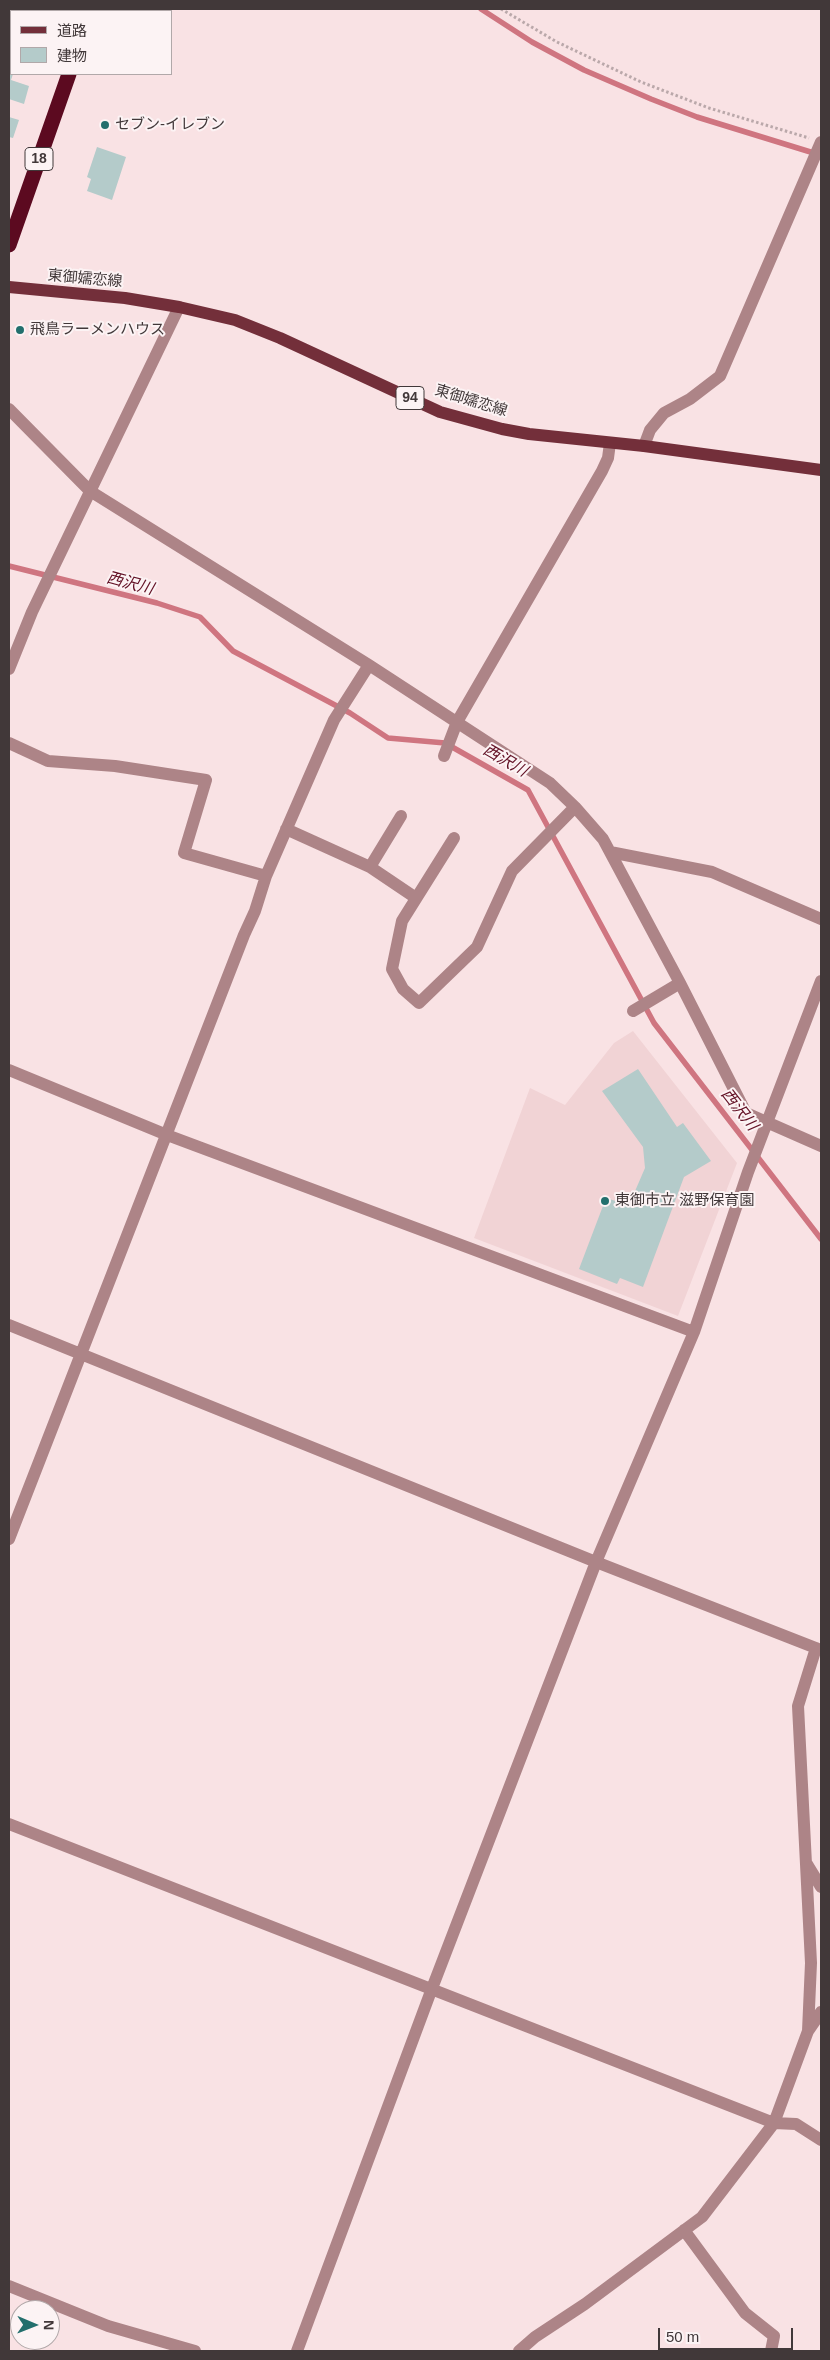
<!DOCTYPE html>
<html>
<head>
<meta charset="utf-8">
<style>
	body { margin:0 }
	#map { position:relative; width:830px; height:2360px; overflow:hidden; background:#f9e2e4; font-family:Helvetica,"Noto Sans JP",sans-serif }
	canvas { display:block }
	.frame { position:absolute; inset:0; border:10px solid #413839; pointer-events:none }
	.legend { position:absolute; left:10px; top:10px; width:162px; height:65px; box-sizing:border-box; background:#fcf3f4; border:1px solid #b1a8a9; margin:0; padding:6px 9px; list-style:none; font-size:15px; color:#413839 }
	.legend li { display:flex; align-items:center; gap:10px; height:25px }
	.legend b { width:25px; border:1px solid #b1a8a9 }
	.north { position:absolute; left:10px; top:2300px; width:50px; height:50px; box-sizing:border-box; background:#fcf3f4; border:1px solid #b1a8a9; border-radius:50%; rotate:91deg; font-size:14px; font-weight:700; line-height:20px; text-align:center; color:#413839 }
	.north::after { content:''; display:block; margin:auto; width:18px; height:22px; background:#236f6d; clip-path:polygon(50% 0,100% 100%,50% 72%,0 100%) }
	.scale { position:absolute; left:658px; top:2328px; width:135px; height:22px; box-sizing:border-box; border:2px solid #413839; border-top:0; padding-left:6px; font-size:15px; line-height:18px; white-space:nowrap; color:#413839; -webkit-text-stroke:4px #fcf3f4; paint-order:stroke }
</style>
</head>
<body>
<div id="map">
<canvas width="830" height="2360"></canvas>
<div class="frame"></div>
<ul class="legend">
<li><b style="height:6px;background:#732f3a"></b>道路</li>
<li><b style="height:14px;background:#b4cbca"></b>建物</li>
</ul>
<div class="north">N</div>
<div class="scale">50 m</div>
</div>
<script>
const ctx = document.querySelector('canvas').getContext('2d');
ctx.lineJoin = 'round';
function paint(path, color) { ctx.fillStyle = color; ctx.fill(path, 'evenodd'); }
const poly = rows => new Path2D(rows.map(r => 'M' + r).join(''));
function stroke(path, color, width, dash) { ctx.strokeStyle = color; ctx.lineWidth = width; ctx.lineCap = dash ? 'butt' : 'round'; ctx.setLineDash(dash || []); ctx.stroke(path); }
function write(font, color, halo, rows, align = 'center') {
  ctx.font = font + ' Helvetica,"Noto Sans JP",sans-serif'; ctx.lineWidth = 4; ctx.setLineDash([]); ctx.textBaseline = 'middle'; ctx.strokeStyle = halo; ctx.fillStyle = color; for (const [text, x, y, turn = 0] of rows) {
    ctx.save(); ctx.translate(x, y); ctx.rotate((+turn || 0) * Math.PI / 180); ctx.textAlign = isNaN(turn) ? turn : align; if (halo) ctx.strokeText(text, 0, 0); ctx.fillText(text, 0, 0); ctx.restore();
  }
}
paint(poly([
	[633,1031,737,1163,678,1316,474,1238,530,1088,565,1105,614,1043]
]), '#f1d3d5');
stroke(poly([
	[481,9,532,42,584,70,651,99,697,117,817,154],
	[9,566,157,603,200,617,233,651,350,713,388,738,445,743,528,790,654,1023,821,1239]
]), '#cf7580', 5.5);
paint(poly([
	[9,24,11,26,11,74,13,74,11,80,29,86,24,104,9,99],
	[9,117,19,120,13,138,9,137],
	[97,147,126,157,112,200,87,191,91,179,87,177],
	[638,1069,677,1127,683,1123,711,1161,684,1177,643,1287,620,1278,617,1284,579,1269,606,1198,629,1205,645,1168,643,1147,602,1091]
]), '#b4cbca');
stroke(poly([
	[501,9,557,42,641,82,709,108,809,138]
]), '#baa8aa', 3, [2.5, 2.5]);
stroke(poly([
	[9,409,90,491,369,665,550,783,575,807,603,839,680,983,746,1113,821,1146],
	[644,446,650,430,664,413,690,399,720,376,821,142],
	[9,669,32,612,179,307],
	[9,743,48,761,115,766,206,780,184,853,266,876],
	[444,756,457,722,602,471,608,458,610,443],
	[286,829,370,867,416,898],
	[454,838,402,921,392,969,403,989,419,1003,477,947,512,871,575,807],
	[610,852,712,872,821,919],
	[370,867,401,816],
	[633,1011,680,983],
	[9,1070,167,1135,694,1332],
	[9,1325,596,1562,821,1650],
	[9,1539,244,935,255,911,266,876,334,720,369,665],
	[9,1824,774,2123,796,2124,821,2140],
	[807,1864,821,1887],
	[808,2031,821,2012],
	[684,2230,745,2313,774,2336,771,2351],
	[9,2286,108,2326,195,2351],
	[297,2351,431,1991,596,1562,694,1332,748,1172,821,981],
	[519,2351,535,2337,585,2304,702,2217,774,2123,808,2031,811,1963,798,1706,816,1648]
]), '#ad8487', 12);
stroke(poly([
	[9,287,125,298,179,307,235,320,280,338,440,412,502,429,529,434,644,446,821,470]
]), '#732f3a', 12);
stroke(poly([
	[91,11,92,9],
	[9,245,69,74]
]), '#5c0a20', 15);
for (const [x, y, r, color] of [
	[105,125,5,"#236f6d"],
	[20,330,5,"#236f6d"],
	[605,1201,5,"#236f6d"]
]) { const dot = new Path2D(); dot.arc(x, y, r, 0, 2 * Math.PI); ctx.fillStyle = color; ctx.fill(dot); stroke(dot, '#fcf3f4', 2); }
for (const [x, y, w] of [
	[39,159,28],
	[410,398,28]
]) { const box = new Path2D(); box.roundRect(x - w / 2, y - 11.5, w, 23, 4); ctx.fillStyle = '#fcf3f4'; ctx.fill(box); stroke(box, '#413839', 1); }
write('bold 14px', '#413839', null, [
	["18",39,159],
	["94",410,398]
]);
write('15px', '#413839', '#fcf3f4', [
	["セブン-イレブン",115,125],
	["飛鳥ラーメンハウス",30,330],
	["東御市立 滋野保育園",615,1201]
], 'left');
write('15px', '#413839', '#fcf3f4', [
	["東御嬬恋線",85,279,5],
	["東御嬬恋線",471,401,17]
]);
write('italic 16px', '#621024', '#fcf3f4', [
	["西沢川",130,584,15],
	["西沢川",505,761,30],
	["西沢川",739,1110,52]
]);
</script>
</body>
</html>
